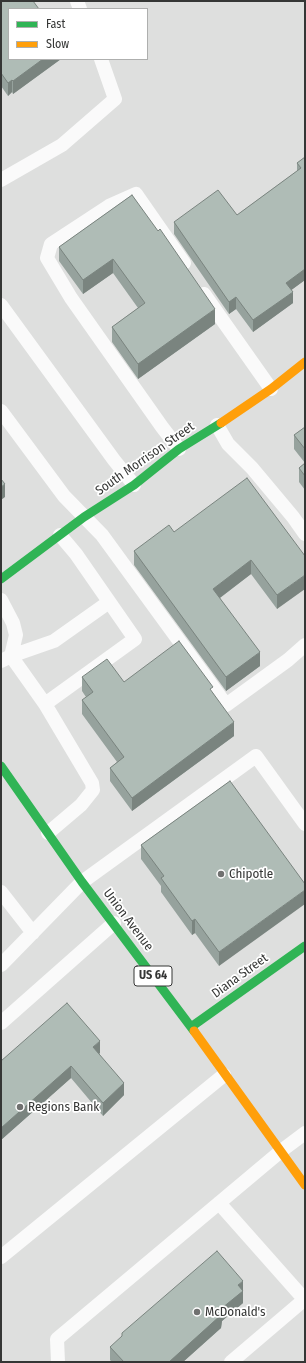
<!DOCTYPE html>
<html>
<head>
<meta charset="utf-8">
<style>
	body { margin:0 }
	#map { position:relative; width:306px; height:1363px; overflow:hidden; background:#dedfde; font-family:"Fira Sans Condensed",sans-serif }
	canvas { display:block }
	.frame { position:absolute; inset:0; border:2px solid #353635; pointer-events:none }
	.legend { position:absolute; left:8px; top:8px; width:140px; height:52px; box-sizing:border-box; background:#fff; border:1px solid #aeafae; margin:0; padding:5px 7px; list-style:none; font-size:12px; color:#353635 }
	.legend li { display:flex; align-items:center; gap:8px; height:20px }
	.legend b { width:20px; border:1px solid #aeafae }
</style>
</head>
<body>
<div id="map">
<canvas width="306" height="1363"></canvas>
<div class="frame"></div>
<ul class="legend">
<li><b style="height:5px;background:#30b455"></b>Fast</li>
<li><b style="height:5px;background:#ff9f0a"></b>Slow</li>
</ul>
</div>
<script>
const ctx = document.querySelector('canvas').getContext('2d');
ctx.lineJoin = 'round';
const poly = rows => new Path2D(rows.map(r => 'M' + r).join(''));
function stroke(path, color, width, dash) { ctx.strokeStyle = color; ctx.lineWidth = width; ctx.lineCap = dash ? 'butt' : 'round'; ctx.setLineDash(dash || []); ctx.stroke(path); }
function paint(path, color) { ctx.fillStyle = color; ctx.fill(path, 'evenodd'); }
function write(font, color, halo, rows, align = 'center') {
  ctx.font = font + ' "Fira Sans Condensed",sans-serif'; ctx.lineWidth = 3.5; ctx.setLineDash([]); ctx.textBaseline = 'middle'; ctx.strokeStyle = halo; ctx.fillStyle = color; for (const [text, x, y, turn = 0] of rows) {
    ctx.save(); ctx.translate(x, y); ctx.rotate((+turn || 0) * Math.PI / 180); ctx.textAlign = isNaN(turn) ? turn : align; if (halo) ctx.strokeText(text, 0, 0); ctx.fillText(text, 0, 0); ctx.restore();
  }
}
stroke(poly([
	[77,1,80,9],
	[1,180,62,145,115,99,101,59],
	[204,294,271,389],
	[1,305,114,460,134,485],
	[1,411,64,496,102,535,226,705,288,660,305,645],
	[217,425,228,444,252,468,293,517,305,534],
	[179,449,162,427,71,298,47,258,51,244,109,206,136,194,184,263],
	[1,600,13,623,16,635,11,656],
	[11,656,54,641,109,602],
	[1,661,11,656,45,704,92,783,93,790,81,805,48,833],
	[45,704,135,639,76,554,60,535],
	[1,892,33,933],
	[1,965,82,882,256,756,305,824],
	[1,1023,114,923],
	[219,1203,305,1300],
	[1,1257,224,1075],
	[58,1362,57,1339,281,1151,305,1133],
	[231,1362,305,1299]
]), '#fafafa', 14);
stroke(poly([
	[1,579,84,517,134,485,179,449,221,423],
	[1,766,82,882,194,1031],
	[191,1027,305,946]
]), '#30b455', 9);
stroke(poly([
	[221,423,271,389,305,362],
	[194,1031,305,1185]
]), '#ff9f0a', 9);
paint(poly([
	[1,1,61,59,13,94,12,92,8,96,1,86],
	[305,157,305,280,291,290,293,303,253,332,236,309,229,314,174,234,174,222,237,215,297,171,297,163],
	[132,195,215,324,138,379,112,342,112,327,138,308,113,273,83,294,59,261,59,247],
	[305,427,305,463,294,449,294,435],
	[305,463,305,490,299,482,299,468],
	[174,532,305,556,277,609,251,574,220,598,260,666,226,691,134,565,134,551],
	[82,677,213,693,234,736,132,811,110,781,110,768,117,762,82,714,82,700,86,697,82,691],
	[230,781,219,966,195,933,192,935,161,892,161,886,141,859,141,845],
	[100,1053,99,1054,124,1095,103,1116,71,1078,1,1140,1,1061],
	[243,1293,243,1303,222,1321,221,1328,183,1362,112,1362,110,1360,110,1347]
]), '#96a29d');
paint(poly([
	[43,59,61,59,13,94,13,81],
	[12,80,12,92,8,96,8,83],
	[113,259,113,273,83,294,83,280],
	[305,269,305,280,286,294,286,283],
	[293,292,293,303,253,332,253,320],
	[236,297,236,309,229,314,229,302],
	[215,309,215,324,138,379,138,364],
	[5,484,5,497,1,500,1,487],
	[251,560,251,574,213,603,213,589],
	[305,575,305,589,277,609,277,595],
	[260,652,260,666,226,691,226,677],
	[234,722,234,736,132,811,132,798],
	[305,890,305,904,219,966,219,952],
	[195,919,195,933,192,935,192,921],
	[100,1041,100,1053,93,1059,93,1047],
	[71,1066,71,1078,1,1140,1,1128],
	[124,1083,124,1095,103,1116,103,1103],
	[243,1281,243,1303,222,1321,221,1328,183,1362,169,1362,222,1308,238,1285]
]), '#7a847f');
const building = poly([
	[1,1,33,1,39,9,9,9,9,59,43,59,13,81,12,80,8,83,1,73,1,1],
	[305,157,305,269,286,283,293,292,253,320,236,297,229,302,174,222,218,190,237,215,301,168,297,163,305,157],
	[132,195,158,231,160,229,215,309,138,364,112,327,145,303,113,259,83,280,59,247,132,195],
	[305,427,305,449,294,435,305,427],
	[305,463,305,476,299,468,305,463],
	[247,478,305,556,305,575,277,595,251,560,213,589,260,652,226,677,134,551,169,525,174,532,247,478],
	[1,479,5,484,1,487,1,479],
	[179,641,213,687,210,689,234,722,132,798,110,768,124,757,82,700,93,692,82,677,107,659,124,682,179,641],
	[230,781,305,884,305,890,219,952,195,919,192,921,161,878,164,876,141,845,230,781],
	[67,1003,100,1041,93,1047,124,1083,103,1103,71,1066,1,1128,1,1061,67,1003],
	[217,1251,243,1281,238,1285,243,1291,222,1308,221,1315,169,1362,124,1362,110,1347,122,1336,122,1333,217,1251]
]);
paint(building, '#afbcb6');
stroke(building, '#7a847f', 1);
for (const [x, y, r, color] of [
	[221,874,4,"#707170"],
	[20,1107,4,"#707170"],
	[197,1312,4,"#707170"]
]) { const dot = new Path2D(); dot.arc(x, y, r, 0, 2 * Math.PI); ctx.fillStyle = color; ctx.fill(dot); stroke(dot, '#fff', 1.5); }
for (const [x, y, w] of [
	[153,976,38]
]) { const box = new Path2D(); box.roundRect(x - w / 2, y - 10, w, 20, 3); ctx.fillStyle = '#fff'; ctx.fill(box); stroke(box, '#353635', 1); }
write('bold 12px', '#353635', null, [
	["US 64",153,976]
]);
write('13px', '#353635', '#fff', [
	["South Morrison Street",145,459,-35],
	["Union Avenue",128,920,53],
	["Diana Street",240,976,-36]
]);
write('13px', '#353635', '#fff', [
	["Chipotle",229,874],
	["Regions Bank",28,1107],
	["McDonald's",205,1312]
], 'left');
</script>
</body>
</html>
